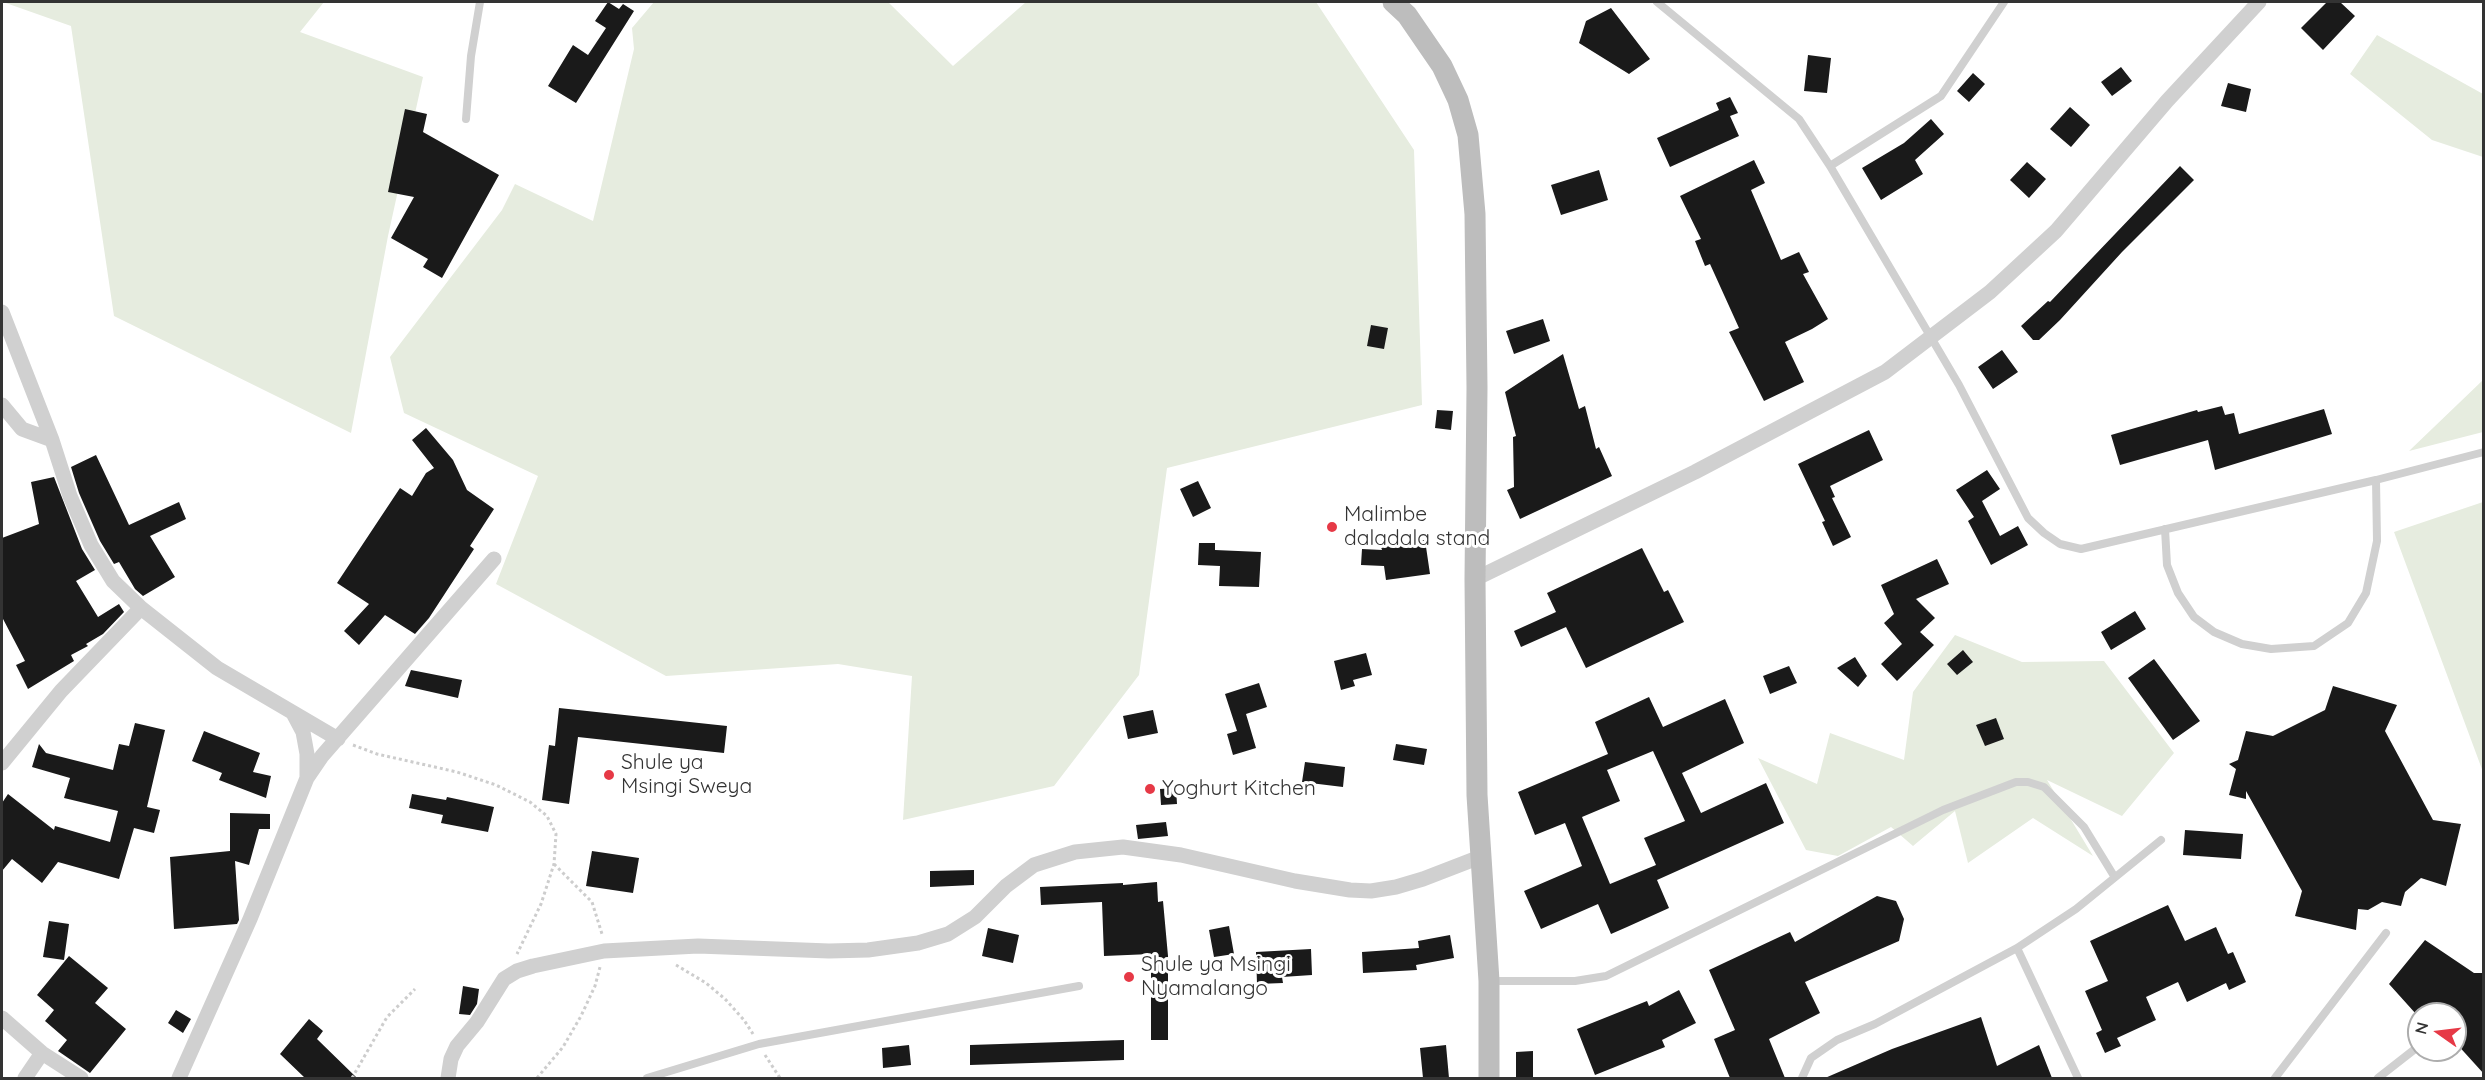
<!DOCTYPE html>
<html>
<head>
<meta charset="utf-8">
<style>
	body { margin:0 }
	#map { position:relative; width:2485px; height:1080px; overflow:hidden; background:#fff; font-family:Quicksand,sans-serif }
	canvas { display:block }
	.frame { position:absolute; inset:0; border:3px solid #333; pointer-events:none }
	.north { position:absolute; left:2407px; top:1002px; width:60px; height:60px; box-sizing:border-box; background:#fff; border:2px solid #adadad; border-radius:50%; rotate:284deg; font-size:16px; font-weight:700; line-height:24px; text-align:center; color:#333 }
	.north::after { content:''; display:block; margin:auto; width:21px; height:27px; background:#e63946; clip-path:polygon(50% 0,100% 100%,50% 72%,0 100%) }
</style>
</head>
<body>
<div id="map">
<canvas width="2485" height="1080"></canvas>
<div class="frame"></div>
<div class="north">N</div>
</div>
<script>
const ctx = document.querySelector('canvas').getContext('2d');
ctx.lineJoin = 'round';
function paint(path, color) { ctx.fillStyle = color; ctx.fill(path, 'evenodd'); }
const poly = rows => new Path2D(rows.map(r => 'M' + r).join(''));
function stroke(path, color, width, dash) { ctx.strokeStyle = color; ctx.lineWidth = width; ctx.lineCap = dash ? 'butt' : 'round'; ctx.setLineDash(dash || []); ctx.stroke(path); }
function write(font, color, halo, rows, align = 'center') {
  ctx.font = font + ' Quicksand,sans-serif'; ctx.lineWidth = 6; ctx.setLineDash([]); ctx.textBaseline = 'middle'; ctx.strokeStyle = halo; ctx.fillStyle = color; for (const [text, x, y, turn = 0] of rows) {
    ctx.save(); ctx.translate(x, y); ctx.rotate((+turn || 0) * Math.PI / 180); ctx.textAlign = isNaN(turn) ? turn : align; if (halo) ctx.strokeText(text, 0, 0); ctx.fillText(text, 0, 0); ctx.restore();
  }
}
paint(poly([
	[3,2,324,2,300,32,423,77,388,236,351,433,114,316,71,26],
	[654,2,888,2,953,66,1026,2,1316,2,1414,150,1422,405,1167,468,1139,675,1054,786,903,820,912,676,838,664,666,676,496,584,538,476,404,413,390,357,502,210,515,184,593,221,634,49,632,28],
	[2377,35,2483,94,2483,157,2432,140,2350,74],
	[2483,380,2483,432,2409,451],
	[2483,502,2484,502,2483,772,2394,532],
	[1955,635,2022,662,2104,661,2174,753,2122,816,2047,780,2093,856,2033,818,1968,863,1955,811,1913,846,1891,827,1838,856,1806,850,1758,758,1817,784,1830,733,1904,760,1913,692]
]), '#e6ecdf');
paint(poly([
	[608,2,619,9,623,4,634,11,576,103,548,86,573,45,588,55,606,28,595,21],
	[2327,2,2340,2,2355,16,2323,50,2301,28],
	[1611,8,1650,59,1629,74,1579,43,1586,21],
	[1808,55,1831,58,1827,93,1804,91],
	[2121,67,2132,81,2112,96,2101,82],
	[1973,73,1985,84,1969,102,1957,91],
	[2228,83,2251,89,2246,112,2221,106],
	[1730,97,1738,113,1730,116,1739,136,1670,167,1657,138,1719,110,1716,103],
	[2070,107,2090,125,2071,147,2050,129],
	[405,109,427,114,423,132,499,175,442,278,423,267,428,259,391,238,414,197,388,192],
	[1931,119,1944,134,1915,160,1923,174,1881,200,1862,168,1904,143],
	[1754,160,1765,183,1751,190,1781,260,1799,252,1809,272,1803,274,1828,319,1812,329,1785,342,1804,382,1764,401,1729,332,1739,328,1710,264,1705,266,1695,241,1701,239,1680,196],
	[2027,162,2046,179,2029,198,2010,180],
	[2180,166,2194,180,2122,252,2060,320,2039,340,2033,340,2021,326,2048,301,2050,302],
	[1599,170,1608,200,1561,215,1551,185],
	[1543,319,1550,341,1514,354,1506,331],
	[1371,325,1388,328,1384,349,1367,346],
	[2002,350,2018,372,1993,389,1978,367],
	[1563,354,1579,409,1585,406,1596,449,1599,447,1612,476,1520,519,1507,490,1514,487,1513,437,1516,436,1505,392],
	[2222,406,2225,415,2234,413,2239,434,2324,409,2332,434,2215,470,2208,440,2120,465,2111,435,2197,410,2198,412],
	[1437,410,1453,411,1451,430,1435,428],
	[426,428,453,460,467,490,494,509,470,546,474,549,429,618,415,634,385,615,359,645,344,631,369,604,337,583,400,488,412,496,426,473,434,468,412,440],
	[1869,430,1883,460,1830,486,1835,497,1832,498,1851,537,1833,546,1822,522,1825,521,1798,464],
	[96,455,129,525,179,502,186,519,150,536,175,577,143,596,135,589,119,562,114,564,100,541,79,493,71,467],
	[1987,470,2000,489,1982,501,2000,536,2018,526,2028,545,1991,565,1968,521,1974,517,1956,490],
	[54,477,82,549,95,570,76,581,98,617,119,604,124,612,103,634,86,644,88,646,71,655,74,661,28,689,16,665,25,661,2,617,2,538,39,524,31,482],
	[1198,481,1211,508,1193,517,1180,489],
	[1425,540,1430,574,1386,580,1384,566,1361,565,1362,549,1382,550,1381,547],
	[1199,543,1215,543,1215,550,1261,552,1259,587,1219,586,1220,566,1198,565],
	[1642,548,1664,592,1668,590,1684,622,1586,668,1566,627,1521,647,1514,631,1556,612,1547,593],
	[1937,559,1949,584,1916,599,1935,618,1920,632,1934,645,1897,681,1881,664,1902,644,1884,623,1894,614,1881,585],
	[2135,611,2146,629,2111,650,2101,632],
	[1963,650,1973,662,1957,675,1947,664],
	[1366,653,1372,675,1353,680,1355,686,1341,690,1334,661],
	[1855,657,1867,676,1858,687,1837,668],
	[2154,659,2200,721,2173,740,2128,678],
	[1789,666,1797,683,1770,694,1763,676],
	[411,670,462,680,458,698,405,686],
	[1259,683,1267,707,1246,714,1256,748,1233,755,1227,734,1237,731,1225,694],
	[2333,686,2397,705,2385,731,2433,820,2461,824,2446,886,2421,878,2405,892,2401,906,2382,902,2368,910,2358,909,2356,930,2295,916,2302,891,2246,791,2246,799,2229,795,2236,769,2229,764,2238,760,2246,731,2273,736,2325,710],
	[1649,697,1663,727,1725,699,1744,743,1682,773,1701,813,1766,783,1784,823,1657,880,1669,908,1627,927,1611,934,1598,904,1541,929,1524,891,1582,866,1565,823,1535,835,1518,792,1608,754,1595,722],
	[1653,751,1685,821,1644,838,1656,865,1610,884,1582,817,1620,801,1607,770],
	[559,708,727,726,724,753,578,737,569,804,542,800,549,745,555,746],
	[1153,710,1158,733,1128,739,1123,716],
	[1996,718,2004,739,1985,746,1976,725],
	[135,723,165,730,147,807,160,810,154,833,134,828,119,879,58,862,42,883,12,859,2,871,2,803,8,794,54,830,55,826,110,842,118,811,64,798,70,778,32,767,39,744,46,753,113,770,119,744,129,746],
	[204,731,260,753,253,772,271,776,266,798,219,780,222,773,192,761],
	[1396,744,1427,749,1424,765,1393,760],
	[1305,762,1345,767,1343,787,1302,782],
	[1176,788,1177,804,1161,805,1160,789],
	[412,794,446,800,447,797,494,807,488,832,441,823,443,815,409,808],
	[230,813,270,814,270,829,259,829,249,865,235,861,239,920,237,924,174,929,170,857,230,851],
	[1166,822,1168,836,1138,839,1136,825],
	[2185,830,2243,834,2241,859,2183,855],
	[592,851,639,858,633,893,586,886],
	[974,870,974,885,930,887,930,871],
	[1157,882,1158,902,1163,901,1168,956,1168,1040,1151,1040,1151,954,1104,956,1102,902,1041,905,1040,887,1123,883,1123,885],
	[1877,896,1896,901,1904,919,1899,941,1805,982,1820,1013,1769,1039,1785,1078,1730,1078,1714,1039,1735,1030,1709,970,1790,932,1795,942],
	[2168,905,2185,941,2216,927,2228,954,2233,952,2246,982,2229,990,2226,983,2187,1002,2178,982,2146,997,2156,1020,2117,1038,2121,1046,2105,1053,2096,1033,2102,1030,2085,991,2108,981,2090,941],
	[49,921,69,924,64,960,43,957],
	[1229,926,1234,954,1214,957,1209,930],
	[988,928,1019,935,1013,963,982,956],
	[1450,935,1454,958,1416,965,1417,970,1363,973,1362,952,1419,948,1418,941],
	[2425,940,2474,973,2484,973,2484,1074,2455,1042,2455,1014,2416,1014,2389,984],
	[1311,949,1312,975,1282,977,1283,983,1257,984,1256,952],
	[69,956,108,988,95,1003,126,1029,90,1073,58,1051,67,1040,45,1021,54,1010,37,995],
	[463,986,479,989,477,1004,470,1015,459,1014],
	[1679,990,1696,1023,1662,1040,1665,1047,1595,1075,1577,1029,1647,1001,1649,1006],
	[176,1010,191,1019,183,1033,168,1023],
	[1981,1017,1997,1066,2039,1045,2052,1078,1825,1078,1892,1049],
	[309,1019,323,1031,317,1039,357,1078,305,1078,280,1054],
	[1124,1040,1124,1060,970,1065,970,1045],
	[909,1045,911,1065,883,1068,882,1048],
	[1446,1045,1449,1078,1423,1078,1420,1048],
	[1533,1051,1533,1078,1516,1078,1516,1052]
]), '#1a1a1a');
stroke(poly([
	[353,745,377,754,457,772,496,785,530,802,547,816,556,834,554,864,541,904,517,954],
	[554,864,592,902,602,934],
	[676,965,706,983,725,999,744,1020,753,1034],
	[765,1055,780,1078],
	[352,1078,387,1017,415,989],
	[537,1078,563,1047,581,1016,595,986,600,967]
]), '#cdcdcd', 3, [3, 3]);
stroke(poly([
	[1657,2,1799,119,1830,166,1959,385,2028,518,2044,533,2060,544,2081,549,2376,480,2484,452],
	[466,119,471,56,480,2],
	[1830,166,1941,96,2004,2],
	[2165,529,2167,565,2178,593,2194,617,2214,632,2242,644,2271,649,2314,646,2348,623,2366,593,2377,541,2376,480],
	[2017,948,2078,1078],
	[1490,981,1575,981,1606,976,1943,810,2016,782,2028,782,2044,787,2084,827,2114,876],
	[647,1078,759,1044,1079,986],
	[1802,1078,1811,1058,1837,1040,1875,1024,2017,948,2076,909,2161,840],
	[2275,1078,2386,933],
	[2378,1078,2415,1049]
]), '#d0d0d0', 8);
stroke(poly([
	[2,312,52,440,70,496,91,545,113,581,141,608,217,668,338,739],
	[2,405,22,429,52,440],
	[1475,579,1695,472,1885,372,1990,292,2056,231,2167,101,2259,2],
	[294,715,303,732,307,754,307,778],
	[2,763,61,691,141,608],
	[2,1018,42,1053,81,1078],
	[25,1078,42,1053],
	[179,1078,250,919,307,778,322,756,494,559],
	[448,1078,451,1059,457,1046,477,1022,504,979,517,971,533,966,604,951,698,946,829,951,868,950,918,943,948,934,975,917,1006,886,1034,865,1075,852,1123,847,1181,855,1295,881,1350,890,1371,891,1396,887,1423,879,1480,857]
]), '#d0d0d0', 15);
stroke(poly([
	[1393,2,1407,15,1442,66,1458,100,1468,135,1475,214,1477,388,1475,579,1477,795,1489,981,1489,1078]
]), '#bdbdbd', 21);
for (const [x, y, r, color] of [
	[1332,527,6,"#e63946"],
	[609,775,6,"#e63946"],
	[1150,789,6,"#e63946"],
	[1129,977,6,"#e63946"]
]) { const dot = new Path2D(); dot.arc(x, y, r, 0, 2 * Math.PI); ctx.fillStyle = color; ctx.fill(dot); stroke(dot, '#fff', 2); }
write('21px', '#333', '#fff', [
	["Malimbe",1344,515],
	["daladala stand",1344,539],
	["Shule ya",621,763],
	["Msingi Sweya",621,787],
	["Yoghurt Kitchen",1162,789],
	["Shule ya Msingi",1141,965],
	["Nyamalango",1141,989]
], 'left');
</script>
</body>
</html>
